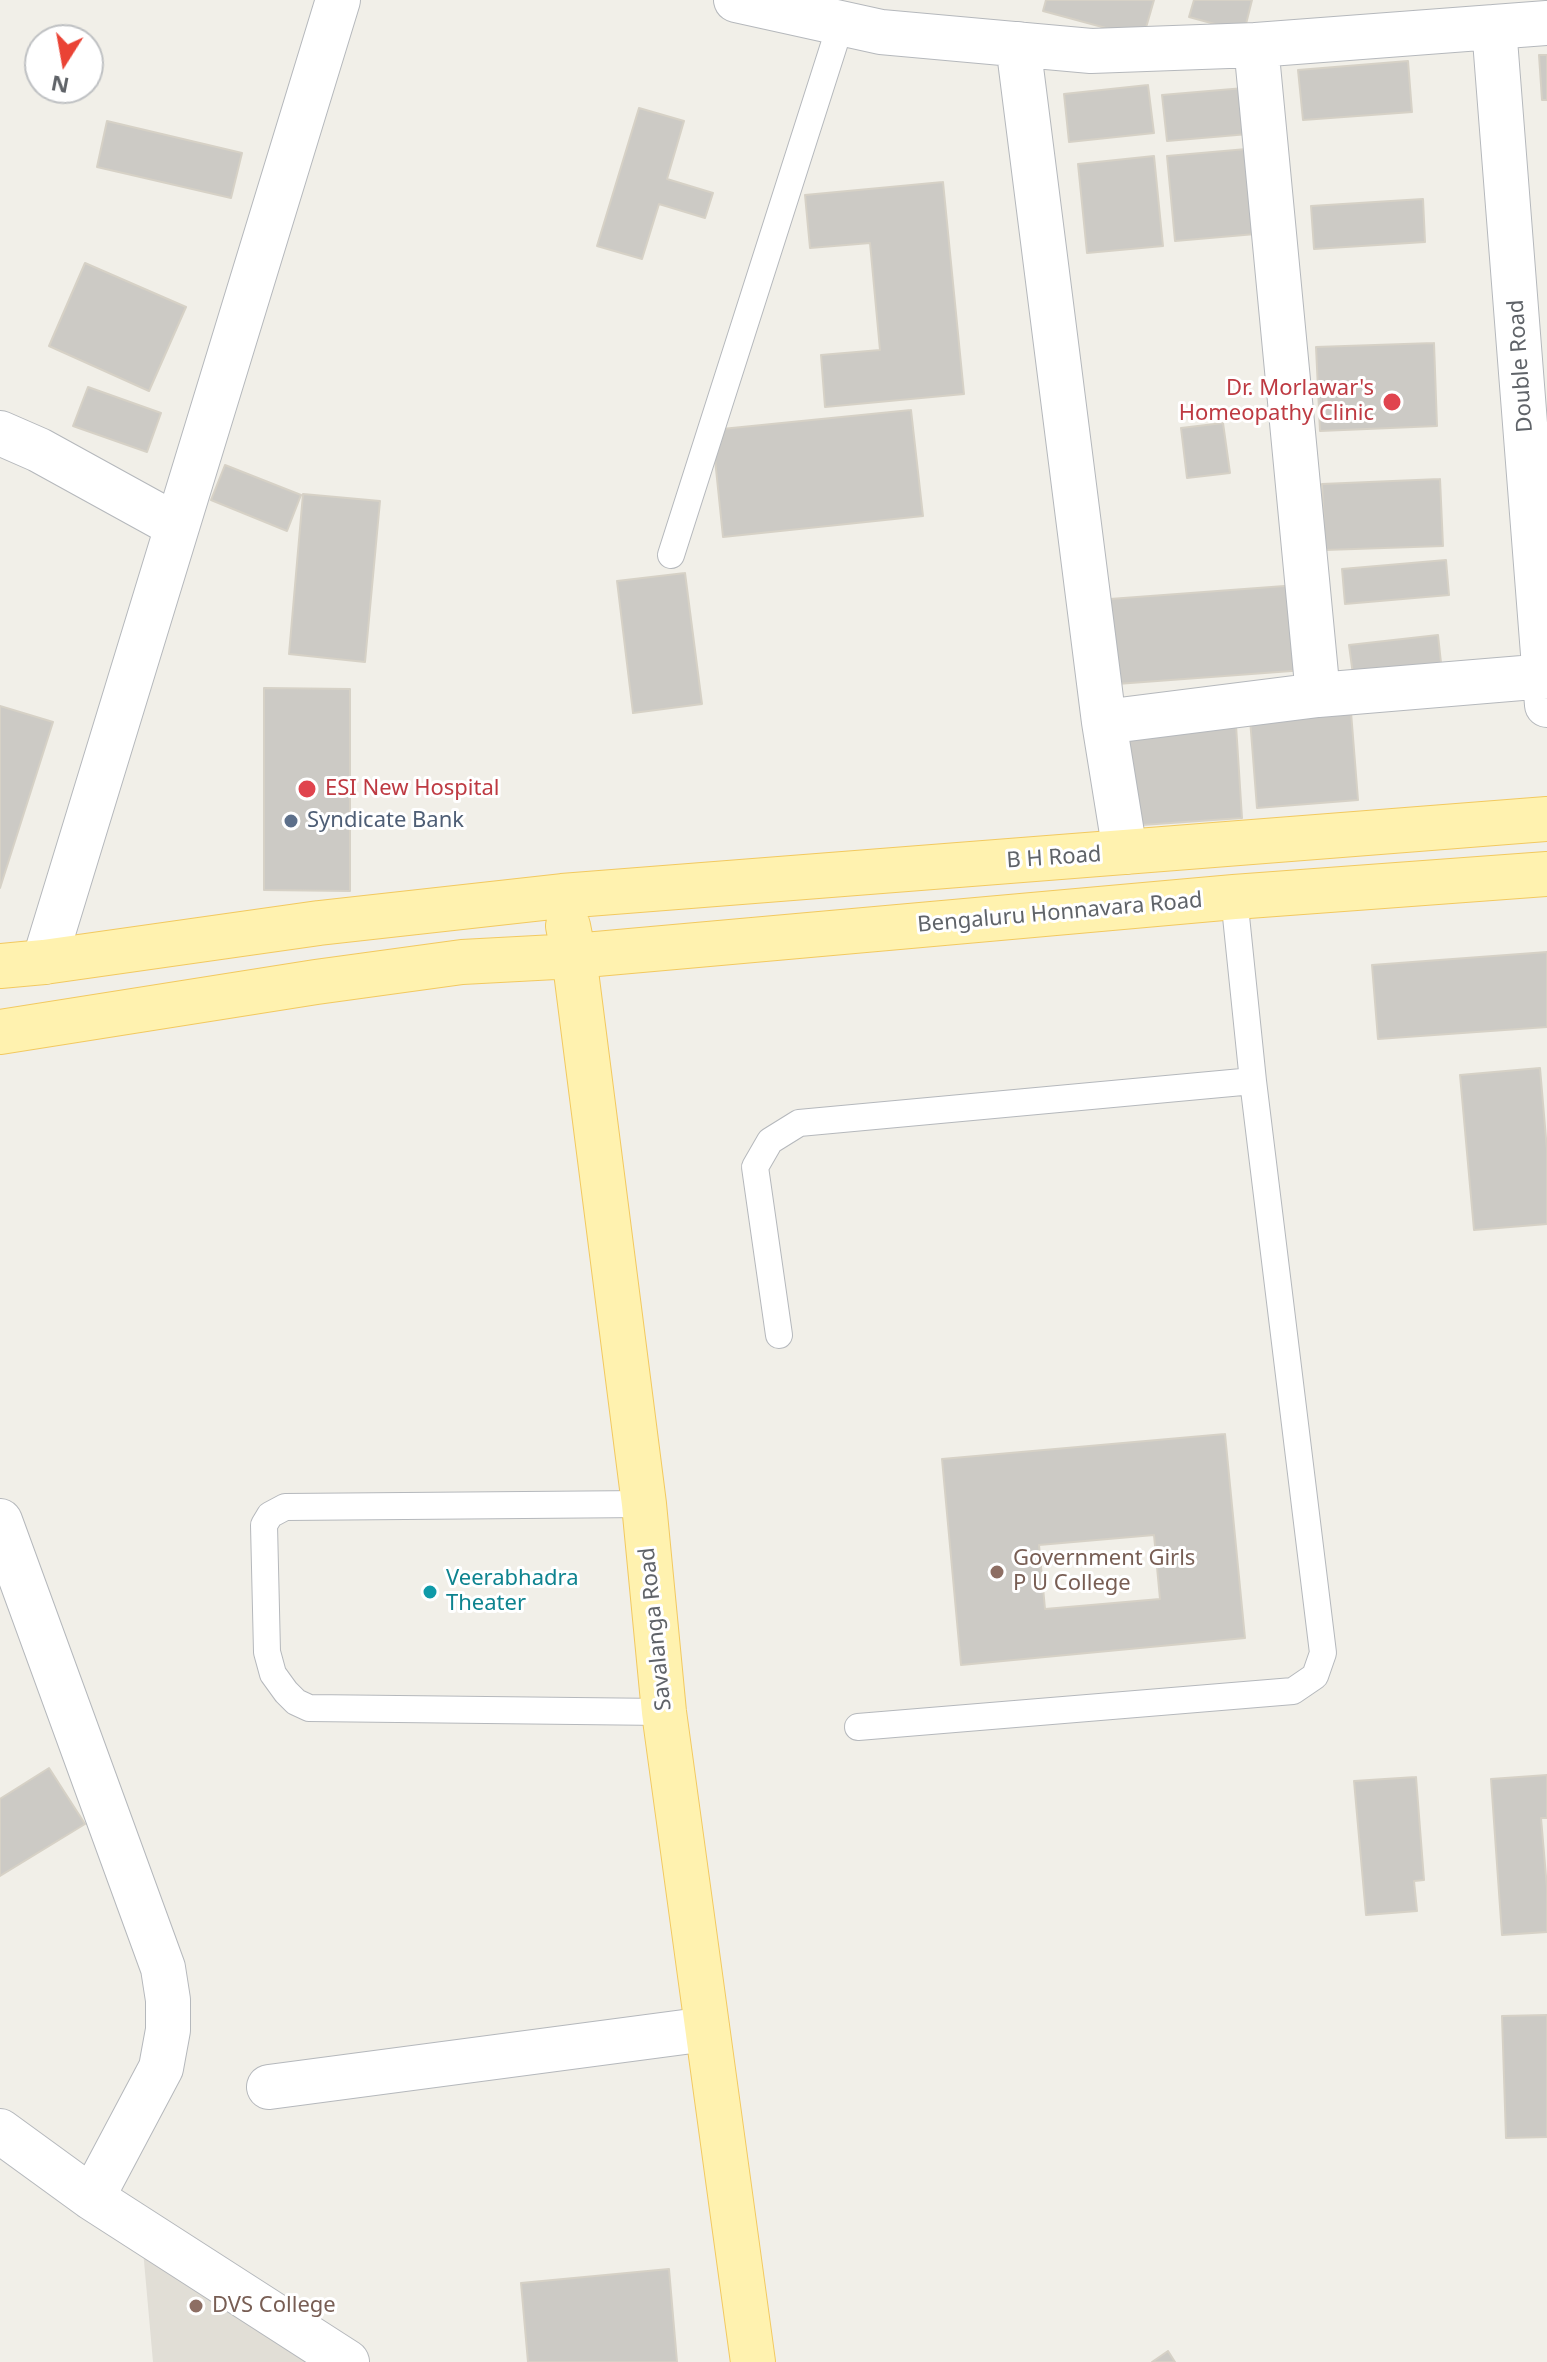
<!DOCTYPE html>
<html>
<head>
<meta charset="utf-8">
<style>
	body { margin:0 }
	#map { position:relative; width:1547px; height:2362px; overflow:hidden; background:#f1efe8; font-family:"Noto Sans",sans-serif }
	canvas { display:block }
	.north { position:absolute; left:24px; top:24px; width:80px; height:80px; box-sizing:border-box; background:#fff; border:2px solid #bfc1c3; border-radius:50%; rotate:191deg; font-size:22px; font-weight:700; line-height:32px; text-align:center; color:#5f6368 }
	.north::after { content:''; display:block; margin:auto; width:28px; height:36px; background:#ea4335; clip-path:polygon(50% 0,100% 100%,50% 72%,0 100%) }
</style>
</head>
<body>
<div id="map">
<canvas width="1547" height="2362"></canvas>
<div class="north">N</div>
</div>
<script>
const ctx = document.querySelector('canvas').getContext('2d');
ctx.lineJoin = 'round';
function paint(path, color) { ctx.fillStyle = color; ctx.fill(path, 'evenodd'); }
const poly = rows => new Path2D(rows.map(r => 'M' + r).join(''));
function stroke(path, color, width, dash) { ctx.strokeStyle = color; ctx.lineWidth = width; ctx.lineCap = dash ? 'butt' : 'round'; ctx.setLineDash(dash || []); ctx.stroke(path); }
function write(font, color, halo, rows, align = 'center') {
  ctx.font = font + ' "Noto Sans",sans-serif'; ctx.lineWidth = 6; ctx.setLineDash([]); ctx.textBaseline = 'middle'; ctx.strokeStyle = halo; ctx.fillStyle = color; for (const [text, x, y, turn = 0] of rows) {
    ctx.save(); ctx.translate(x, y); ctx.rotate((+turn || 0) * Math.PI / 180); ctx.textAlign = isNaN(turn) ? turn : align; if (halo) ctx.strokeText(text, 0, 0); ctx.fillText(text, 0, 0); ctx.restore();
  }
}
paint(poly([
	[143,2250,346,2362,153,2362]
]), '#e1ded6');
const building = poly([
	[1046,0,1154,0,1143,38,1043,11,1046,0],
	[1194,0,1252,0,1244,32,1189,17,1194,0],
	[1539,55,1547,55,1547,100,1542,100,1539,55],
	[1408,61,1412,112,1303,120,1298,70,1408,61],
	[1148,85,1154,133,1069,142,1064,94,1148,85],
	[1256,87,1260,133,1167,141,1162,95,1256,87],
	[639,108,684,121,667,179,713,193,705,218,659,204,642,259,597,246,639,108],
	[107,121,242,153,231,198,97,167,107,121],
	[1258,148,1267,233,1175,241,1167,156,1258,148],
	[1154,156,1163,246,1087,253,1078,164,1154,156],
	[943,182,964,394,825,407,821,355,880,350,870,243,810,248,805,195,943,182],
	[1423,199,1425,242,1314,249,1311,206,1423,199],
	[85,263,186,307,149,391,49,346,85,263],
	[1434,343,1437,426,1320,431,1316,347,1434,343],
	[88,387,161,413,147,452,73,426,88,387],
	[911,410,923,516,723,537,712,430,911,410],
	[1223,423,1230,473,1187,478,1181,428,1223,423],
	[225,465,301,495,287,531,211,500,225,465],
	[1440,479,1443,546,1325,550,1322,484,1440,479],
	[303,494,380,501,365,662,289,654,303,494],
	[1446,560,1449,595,1345,604,1342,569,1446,560],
	[685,573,702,704,633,713,617,581,685,573],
	[1298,585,1305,670,1117,684,1110,599,1298,585],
	[1438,635,1442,672,1354,682,1349,645,1438,635],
	[264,688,350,689,350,891,264,890,264,688],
	[0,706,53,722,0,888,0,706],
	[1351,712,1358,800,1257,808,1250,719,1351,712],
	[1236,725,1242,818,1128,826,1122,733,1236,725],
	[1547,952,1547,1027,1378,1039,1372,965,1547,952],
	[1540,1068,1547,1150,1547,1224,1474,1230,1460,1075,1540,1068],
	[1225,1434,1245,1638,961,1665,942,1459,1225,1434],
	[1154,1535,1160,1599,1045,1609,1039,1545,1154,1535],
	[49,1768,85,1824,0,1876,0,1799,49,1768],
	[1547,1775,1547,1818,1541,1818,1547,1888,1547,1932,1502,1935,1491,1779,1547,1775],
	[1416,1777,1424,1880,1414,1881,1417,1911,1366,1915,1354,1781,1416,1777],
	[1547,2015,1547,2137,1506,2138,1502,2016,1547,2015],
	[669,2269,677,2362,528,2362,521,2283,669,2269],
	[1168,2351,1175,2362,1152,2362,1168,2351]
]);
paint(building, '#cccac5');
stroke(building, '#d6d1c6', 2);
const service = poly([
	[671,555,841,23],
	[779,1335,755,1167,770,1141,799,1123,1253,1081],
	[644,1504,285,1507,270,1515,264,1525,267,1652,273,1674,286,1692,296,1702,309,1708,664,1712],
	[858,1727,1293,1691,1315,1676,1323,1653,1253,1081,1234,897]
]);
const minor = poly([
	[736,0,881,32,1091,51,1256,45,1547,23],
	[1494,27,1547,705],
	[1018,44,1104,722,1125,852],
	[1256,45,1318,695],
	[0,433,39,450,177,526],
	[1104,722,1318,695,1547,676],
	[44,962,338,0],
	[0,1521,163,1968,168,2000,168,2030,161,2068,92,2198],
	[269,2087,707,2029],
	[0,2131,92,2198,347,2362]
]);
const primary = poly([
	[568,926,574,956,644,1504,664,1712,753,2362],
	[0,966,44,962,319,923,562,896,1547,819],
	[0,1032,316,982,462,962,574,956,1234,897,1547,874]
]);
stroke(service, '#b5b8bc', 28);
stroke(minor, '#b5b8bc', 46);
stroke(primary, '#f2c960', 46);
stroke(service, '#fff', 26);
stroke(minor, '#fff', 44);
stroke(primary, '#fff2af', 44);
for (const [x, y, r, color] of [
	[1392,402,10,"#e0444e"],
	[307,789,10,"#e0444e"],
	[291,821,8,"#5c6f8a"],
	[997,1572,8,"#8d6e63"],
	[430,1592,8,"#0f9aa8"],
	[196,2306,8,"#8d6e63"]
]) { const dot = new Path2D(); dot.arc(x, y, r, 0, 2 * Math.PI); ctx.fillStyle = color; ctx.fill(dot); stroke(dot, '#fff', 3); }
write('22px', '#5f6368', '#fff', [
	["Double Road",1521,366,-94],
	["B H Road",1054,858,-4],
	["Bengaluru Honnavara Road",1060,913,-5],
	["Savalanga Road",656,1629,-96]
]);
write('22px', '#be3a42', '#fff', [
	["Dr. Morlawar's",1374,389],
	["Homeopathy Clinic",1374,414],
	["ESI New Hospital",325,789,"left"]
], 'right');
write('22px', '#4e5e75', '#fff', [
	["Syndicate Bank",307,821]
], 'left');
write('22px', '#785e54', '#fff', [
	["Government Girls",1013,1559],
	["P U College",1013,1584],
	["DVS College",212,2306]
], 'left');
write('22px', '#0d838f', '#fff', [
	["Veerabhadra",446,1579],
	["Theater",446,1604]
], 'left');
</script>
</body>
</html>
